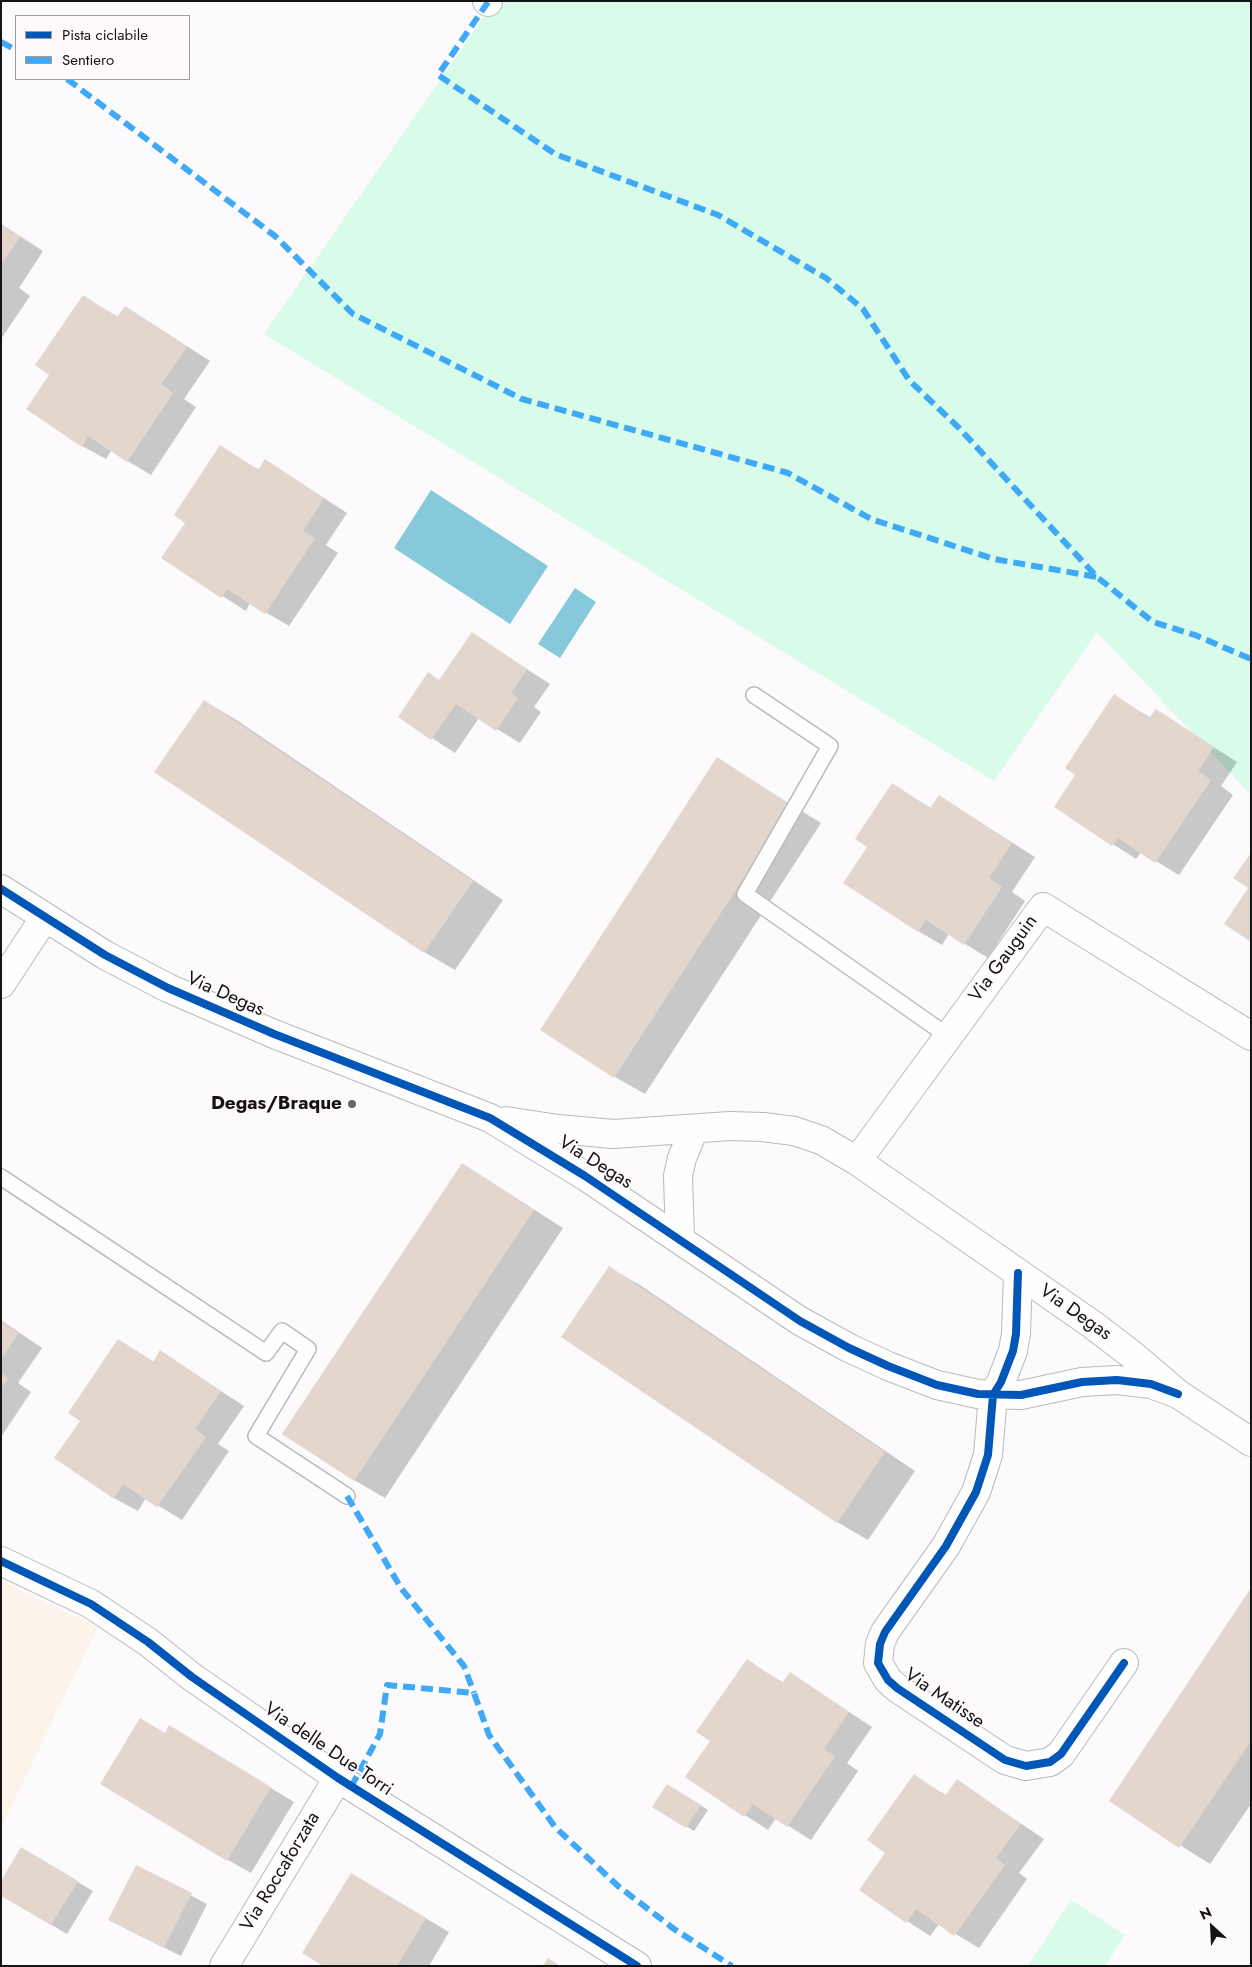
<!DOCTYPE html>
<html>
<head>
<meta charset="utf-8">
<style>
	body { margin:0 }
	#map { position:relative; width:1252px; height:1967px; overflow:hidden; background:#fcfafc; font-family:Jost,sans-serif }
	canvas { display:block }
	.frame { position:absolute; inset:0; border:2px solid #151315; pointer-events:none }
	.legend { position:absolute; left:15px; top:15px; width:175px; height:65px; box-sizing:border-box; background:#fdf9fd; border:1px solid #a09da0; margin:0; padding:6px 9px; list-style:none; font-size:15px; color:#151315 }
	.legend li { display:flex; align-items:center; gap:10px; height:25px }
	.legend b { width:25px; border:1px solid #a09da0 }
	.north { position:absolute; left:1187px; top:1902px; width:50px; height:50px; -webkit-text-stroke:4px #fdf9fd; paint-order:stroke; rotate:335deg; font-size:14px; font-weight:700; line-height:20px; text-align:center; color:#151315 }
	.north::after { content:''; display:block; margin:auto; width:18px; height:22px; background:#151315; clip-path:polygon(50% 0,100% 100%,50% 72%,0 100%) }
</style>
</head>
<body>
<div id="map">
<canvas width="1252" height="1967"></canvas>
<div class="frame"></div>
<ul class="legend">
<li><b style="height:6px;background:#0057b8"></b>Pista ciclabile</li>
<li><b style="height:6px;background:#3fa9f5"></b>Sentiero</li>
</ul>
<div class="north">N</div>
</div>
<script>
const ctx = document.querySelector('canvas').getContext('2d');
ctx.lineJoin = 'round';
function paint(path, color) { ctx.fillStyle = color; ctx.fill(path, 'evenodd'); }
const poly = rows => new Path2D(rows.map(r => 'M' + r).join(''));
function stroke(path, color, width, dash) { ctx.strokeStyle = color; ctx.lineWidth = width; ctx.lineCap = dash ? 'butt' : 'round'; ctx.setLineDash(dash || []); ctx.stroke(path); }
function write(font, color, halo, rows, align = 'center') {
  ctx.font = font + ' Jost,sans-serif'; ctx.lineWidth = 4; ctx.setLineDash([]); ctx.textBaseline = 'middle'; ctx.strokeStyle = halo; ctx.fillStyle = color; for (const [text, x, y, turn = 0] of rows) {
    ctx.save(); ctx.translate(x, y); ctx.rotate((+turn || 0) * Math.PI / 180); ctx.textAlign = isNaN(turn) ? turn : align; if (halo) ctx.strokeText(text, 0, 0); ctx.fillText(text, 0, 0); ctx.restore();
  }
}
paint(poly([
	[1,1581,98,1627,1,1828]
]), '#fcf4ea');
paint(poly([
	[495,1,1251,1,1251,795,1097,632,994,781,264,334],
	[1071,1900,1125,1935,1105,1966,1028,1966]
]), '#d8fbea');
paint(poly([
	[431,490,548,566,510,624,394,548],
	[575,588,596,602,560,658,538,644]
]), '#86c9db');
paint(poly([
	[1,224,43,251,19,288,30,296,1,339],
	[84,297,118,317,126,307,210,361,184,399,196,407,151,475,111,451,106,459,82,446,51,374],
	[221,447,259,470,266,461,347,513,326,545,338,553,289,626,250,603,246,611,163,558,186,523],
	[472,634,550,684,534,707,541,712,520,743,479,718,455,753,400,717,440,680],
	[1114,696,1151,718,1157,711,1237,762,1221,786,1233,795,1179,875,1141,852,1136,859,1056,807,1077,775],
	[204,701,235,719,503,900,455,970,424,952],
	[717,759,821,823,645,1094,615,1077],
	[892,785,931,808,939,796,1035,857,1012,892,1025,901,988,958,949,934,942,945,918,931,869,847],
	[463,1164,563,1228,385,1498,354,1480],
	[610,1268,640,1285,915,1471,868,1540,837,1522],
	[1,1320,42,1348,18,1383,31,1392,1,1437],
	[119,1340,154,1362,161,1352,244,1406,218,1444,229,1451,182,1520,146,1498,138,1511,114,1498,81,1420],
	[1251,1590,1251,1804,1210,1864,1110,1801],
	[747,1661,784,1683,790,1673,872,1727,847,1763,858,1771,811,1840,776,1818,768,1830,686,1777,712,1741],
	[165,1734,193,1741,294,1802,251,1873,228,1860],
	[914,1776,947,1796,957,1781,1044,1839,1019,1873,1027,1879,979,1948,939,1924,930,1936,860,1890,887,1853],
	[668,1785,708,1810,694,1831,654,1807],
	[22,1849,93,1891,67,1934,1,1895],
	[137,1867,207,1904,181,1956,126,1929],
	[375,1888,449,1932,429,1966,325,1966]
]), '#0003');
paint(poly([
	[1,225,20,237,1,265],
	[83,295,117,317,125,306,187,347,161,384,173,393,127,462,88,436,82,447,26,409,49,375,35,365],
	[220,445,258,470,265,459,324,498,303,531,315,538,265,614,227,589,221,598,161,558,185,523,174,515],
	[472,632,527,669,511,693,518,698,496,731,456,704,431,740,398,717,428,672,439,680],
	[1114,694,1149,718,1156,709,1214,747,1198,771,1211,780,1155,863,1118,838,1112,846,1054,807,1075,775,1065,768],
	[204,700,473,881,424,953,154,772],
	[717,757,791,805,614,1078,540,1030],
	[892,783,930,808,939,795,1012,843,989,878,1002,887,964,945,926,920,918,932,843,883,867,847,855,839],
	[1251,853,1251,942,1224,924,1248,888,1233,878],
	[462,1163,534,1210,354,1481,282,1434],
	[609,1266,885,1452,837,1523,561,1337],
	[1,1321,19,1333,1,1359],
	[118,1339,153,1362,160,1350,221,1391,195,1429,206,1437,157,1507,123,1484,114,1499,54,1458,80,1421,68,1413],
	[1,1373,8,1378,1,1388],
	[1251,1588,1251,1741,1179,1848,1109,1801],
	[747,1659,782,1683,790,1672,849,1712,824,1749,835,1756,787,1827,753,1804,744,1817,685,1777,710,1741,696,1732],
	[140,1718,165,1733,169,1725,271,1787,227,1861,100,1784],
	[914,1774,945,1796,957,1779,1021,1824,996,1858,1005,1865,954,1936,916,1909,906,1923,859,1890,885,1853,867,1840],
	[667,1784,701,1805,686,1828,652,1807],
	[21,1847,78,1881,51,1925,1,1896,1,1881],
	[136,1865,192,1893,164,1948,108,1920],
	[351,1873,426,1918,397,1966,323,1966,302,1953],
	[548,1958,560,1966,543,1966]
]), '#e3d7cd');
const lane = poly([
	[754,695,830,746,745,894,948,1036],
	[1,1177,266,1353,282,1331,308,1349,256,1436,347,1496]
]);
const street = poly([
	[487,1,488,2],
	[1,889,105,955,168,988,274,1034,490,1118,585,1176,800,1321,849,1348,888,1366,937,1385,978,1394,1021,1395,1082,1382,1117,1380,1151,1384,1178,1394],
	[1,984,45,917],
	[506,1121,558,1129,613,1134,730,1126,763,1127,794,1131,821,1140,857,1161,1093,1325,1131,1354,1178,1394,1251,1442],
	[857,1161,1043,907,1251,1036],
	[680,1239,678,1176,682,1158,694,1129],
	[1018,1273,1016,1334,1013,1351,1001,1382,993,1395,988,1455,976,1492,946,1546,885,1632,880,1644,878,1663,888,1680,897,1688,1005,1760,1026,1766,1050,1762,1061,1754,1124,1663],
	[1,1561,91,1604,148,1642,192,1677,338,1778,637,1966],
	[224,1966,338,1778]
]);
stroke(lane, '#bbb9bb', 18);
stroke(street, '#bbb9bb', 30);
stroke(lane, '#fffeff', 15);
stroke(street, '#fffeff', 28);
stroke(poly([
	[488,2,438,75,555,154,718,215,826,278,863,309,909,380,959,428,1097,577,1153,622,1195,635,1251,659],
	[1,42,16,50],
	[67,79,275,236,353,314,522,399,788,473,871,519,994,559,1097,577],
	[347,1496,401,1588,464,1666,474,1693],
	[351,1787,380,1734,387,1685,474,1693,489,1735,555,1827,618,1886,674,1929,732,1966]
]), '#3fa9f5', 6, [12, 6]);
stroke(poly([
	[1,889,105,955,168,988,274,1034,490,1118,585,1176,800,1321,849,1348,888,1366,937,1385,978,1394,1021,1395,1082,1382,1117,1380,1151,1384,1178,1394],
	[1018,1273,1016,1334,1013,1351,1001,1382,993,1395,988,1455,976,1492,946,1546,885,1632,880,1644,878,1663,888,1680,897,1688,1005,1760,1026,1766,1050,1762,1061,1754,1124,1663],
	[1,1561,91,1604,148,1642,192,1677,338,1778,637,1966]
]), '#0057b8', 8);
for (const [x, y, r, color] of [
	[352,1104,5,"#666466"]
]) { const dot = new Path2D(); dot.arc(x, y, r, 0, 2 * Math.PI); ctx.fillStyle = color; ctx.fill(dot); stroke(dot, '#fdf9fd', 2); }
write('19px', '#151315', '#fdf9fd', [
	["Via Gauguin",1004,959,-54],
	["Via Degas",225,995,24],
	["Via Degas",595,1163,32],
	["Via Degas",1075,1313,35],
	["Via Matisse",944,1699,34],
	["Via delle Due Torri",328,1750,34],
	["Via Roccaforzata",281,1872,-59]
]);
write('bold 19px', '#151315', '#fdf9fd', [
	["Degas/Braque",342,1104]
], 'right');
</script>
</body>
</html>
